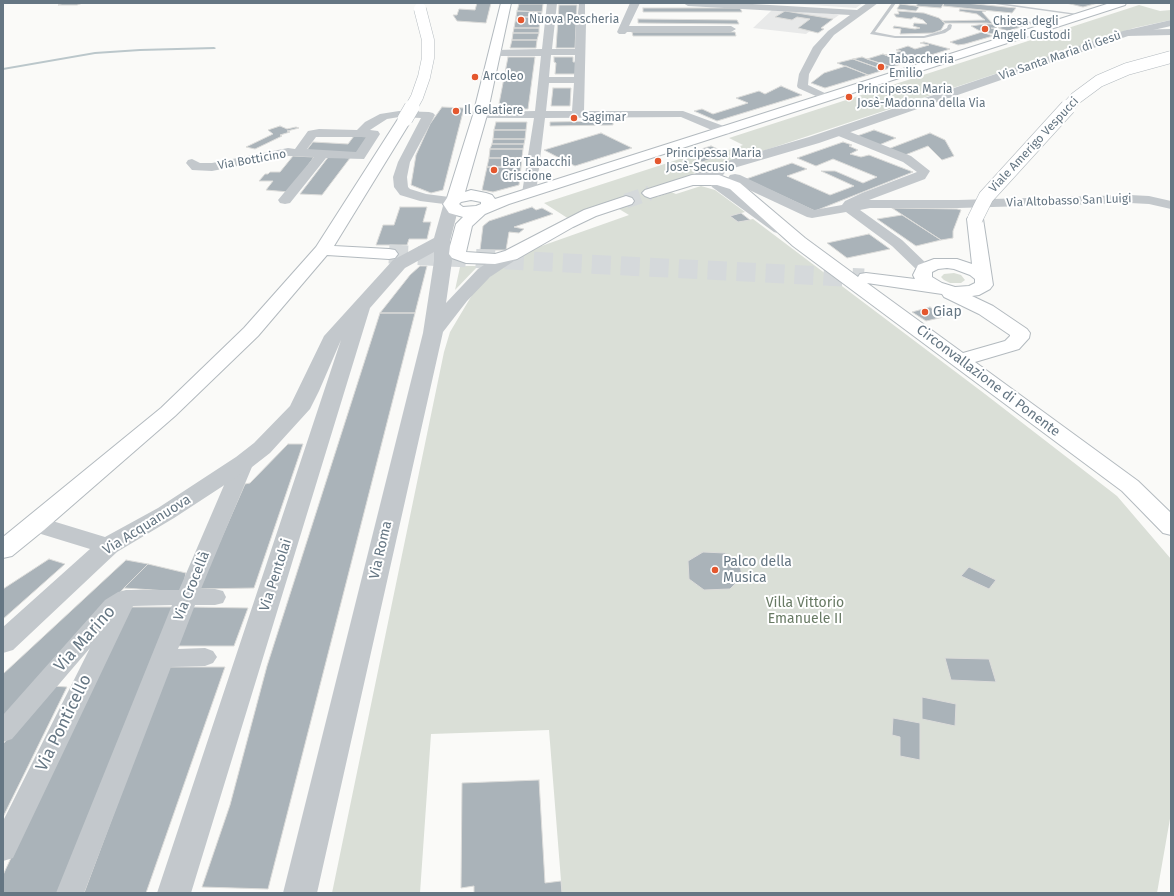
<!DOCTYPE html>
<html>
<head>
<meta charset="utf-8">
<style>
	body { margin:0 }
	#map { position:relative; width:1174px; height:896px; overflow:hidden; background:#fafaf8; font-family:"Fira Sans",sans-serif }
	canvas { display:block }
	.frame { position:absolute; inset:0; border:4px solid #657683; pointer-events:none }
</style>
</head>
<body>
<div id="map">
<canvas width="1174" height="896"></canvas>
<div class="frame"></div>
</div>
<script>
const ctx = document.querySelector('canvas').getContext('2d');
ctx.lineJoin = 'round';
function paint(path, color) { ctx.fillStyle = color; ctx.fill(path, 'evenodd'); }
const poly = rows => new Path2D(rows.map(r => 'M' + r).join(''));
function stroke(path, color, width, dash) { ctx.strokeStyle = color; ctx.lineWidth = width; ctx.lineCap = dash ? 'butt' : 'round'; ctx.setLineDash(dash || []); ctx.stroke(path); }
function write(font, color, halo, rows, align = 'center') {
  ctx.font = font + ' "Fira Sans",sans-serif'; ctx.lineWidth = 4; ctx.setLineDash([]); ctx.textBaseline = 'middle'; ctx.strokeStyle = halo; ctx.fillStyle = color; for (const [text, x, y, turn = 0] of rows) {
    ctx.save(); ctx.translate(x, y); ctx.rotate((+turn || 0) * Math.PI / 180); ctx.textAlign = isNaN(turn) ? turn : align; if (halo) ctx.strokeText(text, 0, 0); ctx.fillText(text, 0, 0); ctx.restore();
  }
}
paint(poly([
	[784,3,863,3,856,8],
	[772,10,834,14,839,15,821,28,824,29,818,33,810,31,806,34,753,28]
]), '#e8e9e9');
paint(poly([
	[1139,5,1160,11,1171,10,1171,20,1134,28,645,190,657,197,671,192,676,194,701,186,715,190,745,212,730,216,738,222,753,219,985,394,1117,496,1171,559,1171,813,1157,893,562,893,549,730,431,734,420,893,332,893,444,352,450,332,475,290,493,274,517,258,533,249,629,215,619,209,633,204,622,198,569,219,544,203,689,156,702,162,718,157,714,155,743,145,729,138],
	[466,266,478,266,455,290,460,267],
	[954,273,961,275,965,280,961,283,950,283,944,280,941,277,944,274]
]), '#dadfd7');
paint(poly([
	[214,47,216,48,215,49,140,51,95,54,3,70,3,68,95,52,140,49,214,47]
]), '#bbc7cb');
const building = poly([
	[64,3,83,3,77,5,58,5,64,3],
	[477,3,491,3,486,23,457,21,453,15,457,15,459,9,475,10,477,3],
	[918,3,944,3,941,8,916,6,918,3],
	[944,3,965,3,1016,8,1012,13,943,6,944,3],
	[1066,3,1098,3,1083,7,1066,3],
	[519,4,543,4,542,12,517,11,519,4],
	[900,4,916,6,919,7,916,11,897,9,900,4],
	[559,5,577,5,575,48,556,48,559,5],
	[643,8,740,8,742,12,643,12,643,8],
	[960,9,986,11,982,12,993,24,987,23,945,23,942,21,985,20,977,14,959,11,960,9],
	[517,11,542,12,541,17,516,17,517,11],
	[785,11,833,19,821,28,824,29,818,33,798,28,810,19,797,17,792,20,775,17,785,11],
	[898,11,924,13,939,18,945,23,941,30,933,33,900,34,901,29,893,28,894,26,915,29,920,28,913,26,914,23,927,24,923,20,914,17,911,19,896,17,894,14,899,14,898,11],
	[516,17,541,17,539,28,514,28,516,17],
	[638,19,737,20,739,24,638,23,638,19],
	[1025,20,1034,23,1008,31,998,28,1025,20],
	[985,24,993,24,997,28,991,28,1005,32,996,35,978,30,971,26,985,24],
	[514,28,539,28,539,33,513,33,514,28],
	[632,32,735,32,736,36,633,36,632,32],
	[982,32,993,36,965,44,958,45,950,42,982,32],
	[513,33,539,33,537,40,512,40,513,33],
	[512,40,537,40,536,48,510,48,512,40],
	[924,42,950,49,915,60,894,53,901,51,896,50,908,46,915,49,929,45,920,43,924,42],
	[894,53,915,60,908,62,885,55,894,53],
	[883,54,885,55,908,62,892,67,867,59,883,54],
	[508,57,535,57,528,109,498,109,508,57],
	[554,57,573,57,573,62,577,62,577,74,555,74,556,63,554,62,554,57],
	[862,57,867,59,892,67,884,70,853,59,862,57],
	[853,59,884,70,868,75,837,63,853,59],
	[846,66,868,75,825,88,811,83,824,73,846,66],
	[781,86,802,95,717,121,694,111,702,109,713,114,748,103,736,98,759,91,765,94,781,86],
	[553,88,571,88,570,106,551,106,553,88],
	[442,107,464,108,443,190,431,193,411,185,416,155,430,124,442,107],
	[613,121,613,125,550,126,550,122,613,121],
	[496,122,527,122,526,130,494,130,496,122],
	[280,126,287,129,296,127,299,128,287,131,290,132,280,135,282,136,255,149,246,147,273,134,268,130,280,126],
	[494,130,526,130,525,139,493,139,494,130],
	[874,130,896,138,879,145,857,136,874,130],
	[601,133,632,148,575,166,544,150,601,133],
	[930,133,945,140,954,156,942,160,928,146,905,155,888,149,930,133],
	[354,136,369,137,358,154,306,151,313,142,348,144,354,136],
	[493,139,525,139,524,144,492,144,493,139],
	[843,142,852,145,849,146,858,150,850,154,861,157,869,155,913,172,815,211,746,179,792,163,807,169,787,176,830,195,854,186,821,171,835,171,863,183,877,177,833,159,816,166,797,158,843,142],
	[492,144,524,144,523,149,490,149,492,144],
	[711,146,720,150,710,153,714,155,707,157,711,159,702,162,685,154,711,146],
	[490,149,523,149,522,158,489,158,490,149],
	[293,156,314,157,289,192,266,190,273,181,259,181,265,174,268,174,270,172,280,172,293,156],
	[329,156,350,158,322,195,300,194,329,156],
	[489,158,522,158,521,167,487,167,489,158],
	[487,167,521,167,519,185,493,192,482,190,487,167],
	[400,207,427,207,423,222,431,222,427,239,409,239,407,245,376,245,383,225,394,225,400,207],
	[532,207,536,210,542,208,553,214,514,227,524,229,519,233,509,232,506,250,480,250,483,226,489,221,532,207],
	[892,208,957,209,961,210,953,231,953,238,941,240,892,208],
	[741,213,750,220,738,222,730,216,741,213],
	[902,215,941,240,916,246,877,219,902,215],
	[869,234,890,249,847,258,827,243,869,234],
	[420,266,427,266,415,313,380,313,410,275,420,266],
	[930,307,944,317,926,321,912,312,930,307],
	[380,313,415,313,268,889,202,887,230,805,267,666,380,313],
	[288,444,303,444,254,588,199,589,245,484,250,483,288,444],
	[703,552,725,553,740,564,742,577,730,589,704,590,689,579,688,561,703,552],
	[49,559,65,564,3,619,3,589,49,559],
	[126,560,148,564,124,588,3,723,3,674,126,560],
	[148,564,186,573,182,592,124,588,148,564],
	[969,567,996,580,989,589,961,576,969,567],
	[128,607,173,607,59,893,3,893,3,875,128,607],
	[191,607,248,608,234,646,175,646,191,607],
	[945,658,989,659,996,682,951,680,945,658],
	[168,667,225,667,146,893,84,893,168,667],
	[53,686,67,687,3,817,3,744,53,686],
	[922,697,956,704,955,726,922,719,922,697],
	[893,718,920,723,920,760,900,756,900,737,892,735,893,718],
	[539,780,545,883,561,881,562,893,474,893,474,886,461,888,462,783,539,780]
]);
paint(building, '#aab3b9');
stroke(building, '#dcdcda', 1);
stroke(poly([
	[626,201,650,193]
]), '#d5d9db', 15, [15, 8]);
stroke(poly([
	[389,254,864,278]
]), '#d5d9db', 19, [19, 10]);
const secondary = poly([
	[501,3,511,3,487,115,465,192,471,190,486,193,492,195,495,199,1110,3,1126,3,1125,5,509,204,485,214,472,226,466,252,495,254,505,251,584,210,626,196,632,198,634,201,632,204,596,216,573,227,517,259,495,264,466,263,452,258,449,254,450,246,456,224,463,217,449,213,443,204,447,198,473,115,501,3],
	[471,200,481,202,481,204,476,206,463,207,459,204,461,202,471,200],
	[405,115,410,116,412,119,334,246,389,249,395,250,398,254,395,258,389,259,327,255,258,336,175,416,44,530,12,556,3,558,3,537,161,408,244,328,316,247,398,119,400,116,405,115],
	[692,175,719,175,740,183,805,238,858,277,860,274,866,273,915,279,913,275,918,265,934,259,957,259,972,264,967,219,969,216,975,214,981,216,983,219,993,285,990,289,979,295,972,296,993,306,1027,329,1030,333,1029,338,1019,349,975,362,1138,481,1171,513,1171,535,1163,533,1122,491,793,246,730,189,717,185,693,185,650,198,645,196,642,193,645,190,692,175],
	[947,268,954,269,970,275,975,279,975,283,969,286,955,287,942,283,932,277,932,272,938,269,947,268],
	[867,283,942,294,944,297,979,314,1010,335,1010,336,1005,341,963,353,867,283]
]);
stroke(secondary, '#b3babf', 2);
paint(poly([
	[892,3,896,3,875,32,895,36,924,36,941,31,947,28,948,25,950,24,952,25,951,29,945,33,924,38,895,38,870,34,892,3],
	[988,3,1000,3,1085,15,1083,16,988,3]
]), '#c3c8cc');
paint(poly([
	[579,3,585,3,585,24,581,26,577,24,579,3]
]), '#c3c8cc');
paint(poly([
	[547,3,557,3,552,49,575,49,576,24,581,21,586,24,584,111,683,111,729,128,731,131,729,134,721,134,681,117,545,118,536,193,534,196,524,196,522,193,534,118,480,118,476,117,474,115,476,113,480,112,535,111,541,56,495,56,490,53,495,50,542,49,547,3],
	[551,55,575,55,574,77,549,77,551,55],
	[549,83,574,83,572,111,546,111,549,83],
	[630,3,640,3,629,26,731,26,736,29,731,32,627,32,625,34,619,34,617,32,630,3],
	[683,3,735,3,857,10,867,3,878,3,834,35,822,50,809,74,808,85,831,96,833,98,827,101,798,88,797,86,799,74,813,47,828,31,850,15,688,6,683,3],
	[1171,29,1171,35,1127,36,1122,33,1127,30,1171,29],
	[399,111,429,112,433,113,435,115,410,162,407,177,408,187,410,189,426,194,457,198,459,201,457,204,452,205,420,201,400,195,394,187,393,177,398,162,421,118,399,117,387,119,373,128,370,130,378,131,380,134,364,159,326,158,290,203,285,204,280,203,278,200,314,157,288,156,212,171,192,170,186,163,188,160,192,159,200,163,212,163,288,148,295,149,308,131,319,129,357,130,365,122,380,114,399,111],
	[316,137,366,137,356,152,307,149,316,137],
	[840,128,911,156,930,171,925,179,869,200,958,200,1130,195,1149,196,1171,201,1171,209,1149,204,1130,203,958,208,870,208,860,210,902,240,929,266,932,269,929,272,924,274,919,272,892,246,846,212,812,218,807,217,730,181,728,178,730,175,735,174,740,175,814,210,842,205,845,201,862,193,917,172,903,162,836,135,834,132,836,129,840,128],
	[244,456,251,458,254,462,201,589,215,589,223,591,226,597,223,603,215,605,195,605,178,649,205,648,213,651,217,657,213,663,205,666,171,667,84,893,56,893,172,605,133,606,13,858,3,861,3,821,90,648,12,739,3,742,3,715,105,600,118,592,126,590,179,590,234,462,237,458,244,456]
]), '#c3c8cc');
paint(poly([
	[1171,20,1171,26,1131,35,819,143,727,170,723,175,722,181,786,226,788,229,786,232,780,234,774,232,712,187,707,179,692,185,687,183,684,180,687,177,717,164,809,137,1123,31,1171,20],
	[451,201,457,203,459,206,450,241,452,261,446,303,478,269,505,251,511,250,517,251,520,255,517,259,490,277,467,301,443,332,317,893,283,893,423,333,434,261,434,252,405,268,370,308,191,893,157,893,341,340,319,391,310,409,270,453,252,467,174,518,117,552,13,650,3,653,3,627,90,549,28,530,24,524,28,518,36,516,105,537,158,508,236,457,254,443,290,406,324,336,393,260,434,238,443,206,445,203,451,201]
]), '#c3c8cc');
paint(secondary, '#fff');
const secondaryBridgeFar1 = poly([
	[411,108,417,97,424,77,428,58,428,40,420,9],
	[1067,108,1076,98,1099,81,1127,69,1171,57]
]);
const secondaryBridge = poly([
	[405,119,412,107],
	[975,219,986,197,1068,107]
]);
stroke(secondaryBridgeFar1, '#b3babf', 13, []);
stroke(secondaryBridge, '#b3babf', 16, []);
stroke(secondaryBridgeFar1, '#fff', 12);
stroke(secondaryBridge, '#fff', 15);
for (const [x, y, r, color] of [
	[521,20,4,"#e4572e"],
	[985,29,4,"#e4572e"],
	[881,67,4,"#e4572e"],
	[475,77,4,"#e4572e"],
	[849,97,4,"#e4572e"],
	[456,111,4,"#e4572e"],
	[574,118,4,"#e4572e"],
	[658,161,4,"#e4572e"],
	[494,170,4,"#e4572e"],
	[925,312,4,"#e4572e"],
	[715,570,4,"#e4572e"]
]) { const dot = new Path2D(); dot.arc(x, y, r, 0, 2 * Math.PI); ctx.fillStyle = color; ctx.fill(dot); stroke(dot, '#fff', 1.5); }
write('12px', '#657683', '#fff', [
	["Nuova Pescheria",529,20],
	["Chiesa degli",993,22],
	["Angeli Custodi",993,36],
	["Tabaccheria",889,60],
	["Emilio",889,74],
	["Arcoleo",483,77],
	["Principessa Maria",857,90],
	["Josè-Madonna della Via",857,104],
	["Il Gelatiere",464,111],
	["Sagimar",582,118],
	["Principessa Maria",666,154],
	["Josè-Secusio",666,168],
	["Bar Tabacchi",502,163],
	["Criscione",502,177]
], 'left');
write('12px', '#657683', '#fff', [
	["Via Santa Maria di Gesù",1060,56,-19],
	["Viale Amerigo Vespucci",1034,145,-47],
	["Via Botticino",252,160,-10],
	["Via Altobasso San Luigi",1069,201,-2]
]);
write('14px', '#657683', '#fff', [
	["Giap",933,312],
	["Palco della",723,562],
	["Musica",723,578]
], 'left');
write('14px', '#657683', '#fff', [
	["Circonvallazione di Ponente",988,381,37],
	["Via Acquanuova",147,525,-32],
	["Via Roma",381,550,-77],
	["Via Pentolai",276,575,-72],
	["Via Crocellà",192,586,-68]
]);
write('14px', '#687a64', '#fff', [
	["Villa Vittorio",805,603],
	["Emanuele II",805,619]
]);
write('17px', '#657683', '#fff', [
	["Via Marino",85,639,-48],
	["Via Ponticello",64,723,-64]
]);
</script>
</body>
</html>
